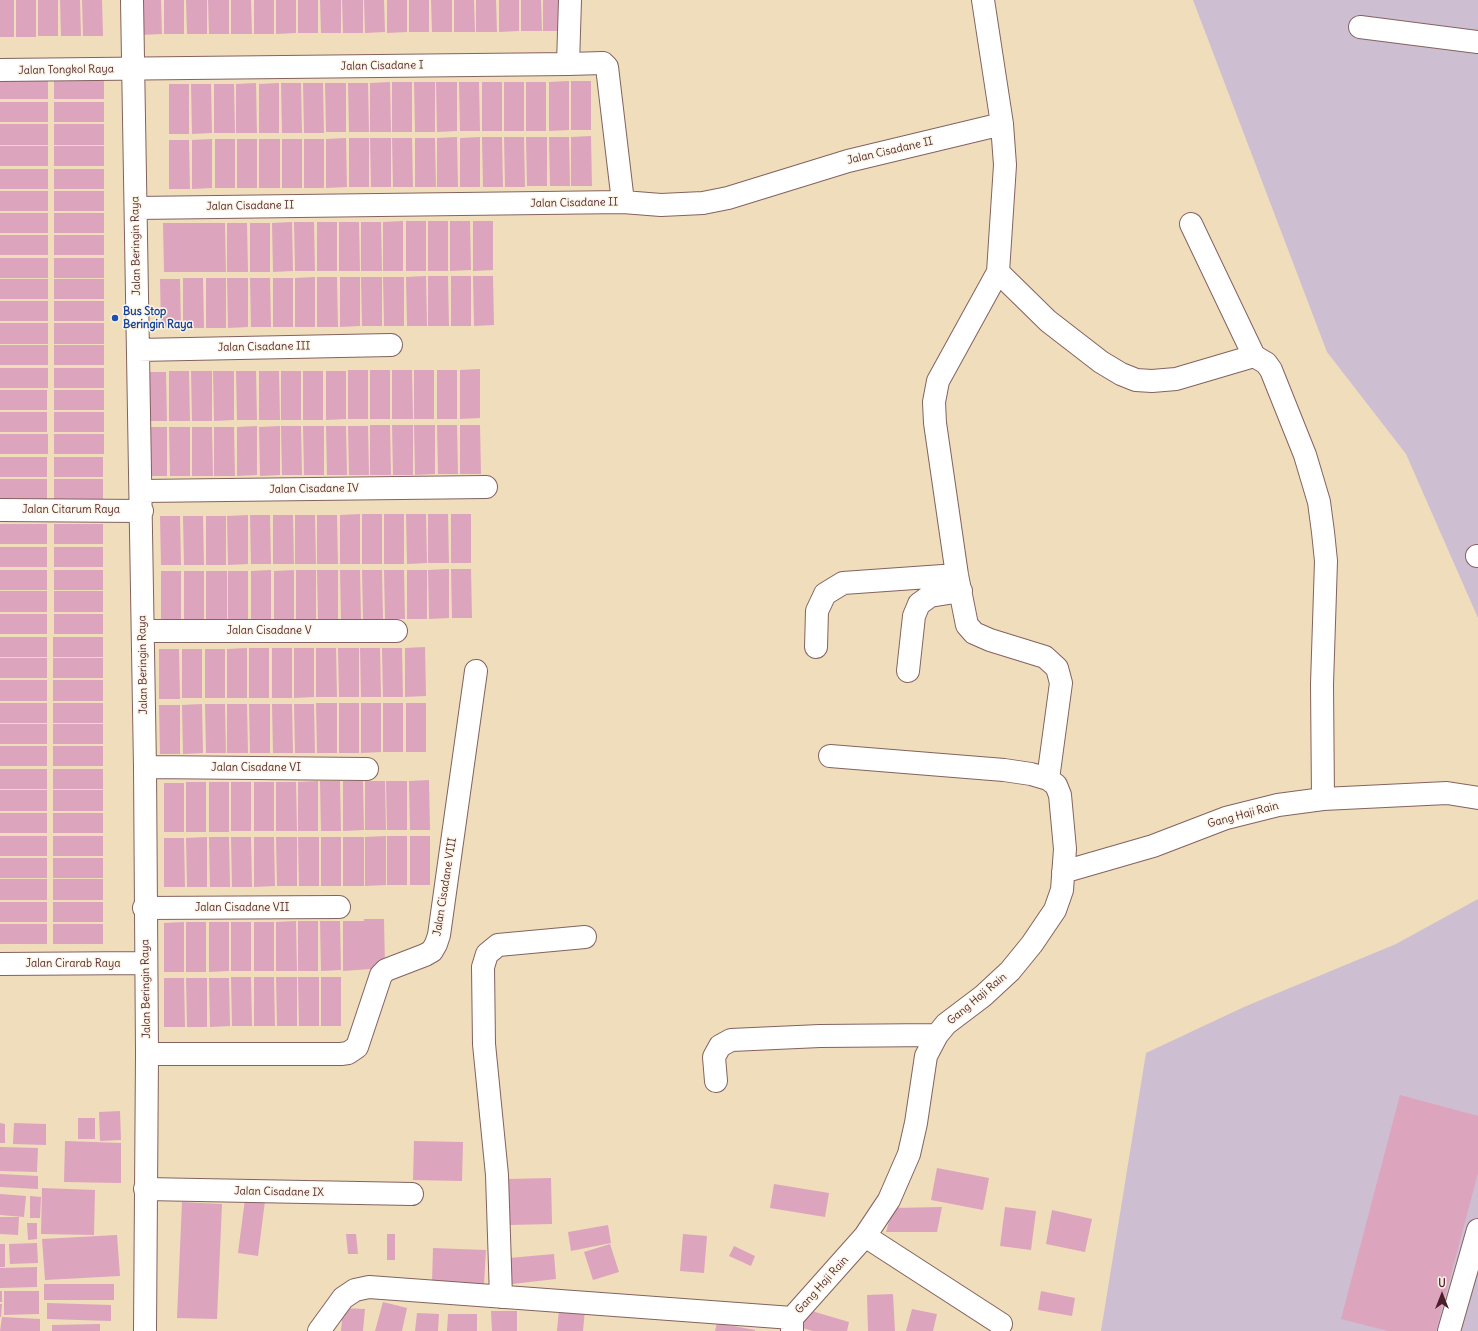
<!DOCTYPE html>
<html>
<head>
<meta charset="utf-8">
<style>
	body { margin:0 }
	#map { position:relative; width:1478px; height:1331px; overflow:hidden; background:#f0ddbc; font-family:Delius,sans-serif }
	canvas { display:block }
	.north { position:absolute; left:1422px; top:1275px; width:40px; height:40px; -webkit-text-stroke:3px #fcf5e5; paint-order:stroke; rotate:0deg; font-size:11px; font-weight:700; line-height:16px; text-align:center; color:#4a1f2b }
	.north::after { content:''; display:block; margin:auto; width:14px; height:18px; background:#4a1f2b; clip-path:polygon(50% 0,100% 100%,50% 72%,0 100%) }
</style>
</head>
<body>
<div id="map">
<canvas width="1478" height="1331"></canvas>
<div class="north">U</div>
</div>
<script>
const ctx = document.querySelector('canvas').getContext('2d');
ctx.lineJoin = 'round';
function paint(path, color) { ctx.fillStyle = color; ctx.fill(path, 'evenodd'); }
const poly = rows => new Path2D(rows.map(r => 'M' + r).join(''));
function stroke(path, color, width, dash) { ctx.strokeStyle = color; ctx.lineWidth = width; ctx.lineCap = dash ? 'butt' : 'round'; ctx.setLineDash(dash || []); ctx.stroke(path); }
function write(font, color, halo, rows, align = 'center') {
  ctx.font = font + ' Delius,sans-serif'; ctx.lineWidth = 3; ctx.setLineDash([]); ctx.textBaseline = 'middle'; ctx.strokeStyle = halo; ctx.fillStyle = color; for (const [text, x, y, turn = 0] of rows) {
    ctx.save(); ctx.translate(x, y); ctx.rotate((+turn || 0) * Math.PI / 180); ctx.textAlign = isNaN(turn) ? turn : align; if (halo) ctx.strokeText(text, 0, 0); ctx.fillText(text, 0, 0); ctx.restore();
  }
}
paint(poly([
	[1193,0,1478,0,1478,618,1406,454,1327,352],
	[1478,899,1478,1331,1101,1331,1146,1053,1244,1007,1396,944]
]), '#cebed1');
paint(poly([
	[0,0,14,0,14,37,0,37],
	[16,0,36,0,36,37,16,37],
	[38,0,58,0,58,36,38,36],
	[60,0,80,0,81,36,61,36],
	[82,0,102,0,103,36,83,36],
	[141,0,161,0,162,34,141,35],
	[164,0,184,0,184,34,164,34],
	[186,0,207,0,207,34,187,34],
	[208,0,229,0,229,34,209,34],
	[231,0,251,0,252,34,231,34],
	[254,0,274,0,274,34,254,34],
	[276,0,296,0,296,33,276,34],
	[298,0,318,0,318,33,298,33],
	[320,0,341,0,341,33,321,33],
	[342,0,363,0,363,33,343,33],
	[364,0,384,0,385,32,365,33],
	[387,0,407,0,407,32,387,33],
	[409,0,429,0,429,32,409,32],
	[431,0,452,0,452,32,432,32],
	[454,0,474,0,475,32,454,32],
	[476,0,496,0,497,32,476,32],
	[499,0,519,0,519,31,499,32],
	[521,0,541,0,542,31,521,31],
	[543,0,563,0,564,31,543,31],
	[0,79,48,79,48,99,0,99],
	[54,79,104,79,104,99,54,99],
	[569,81,569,130,549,131,549,82],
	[571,81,591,81,591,130,571,130],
	[390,82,391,132,370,132,370,83],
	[392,82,412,82,412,132,392,132],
	[414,82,435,82,435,132,415,132],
	[436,82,457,82,457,131,437,132],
	[459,82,479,82,480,131,460,131],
	[482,82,502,82,502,131,482,131],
	[504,82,524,82,524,131,504,131],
	[526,82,546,82,546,131,526,131],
	[256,83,257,133,236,133,236,84],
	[279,83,279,133,259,133,259,84],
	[281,83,301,83,302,133,282,133],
	[303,83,323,83,324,133,304,133],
	[325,83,346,83,346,132,326,132],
	[348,83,368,83,369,132,349,132],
	[169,84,189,84,189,134,169,134],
	[191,84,211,84,212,133,192,134],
	[214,84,234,84,235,133,214,133],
	[0,102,48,102,48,122,0,122],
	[54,102,104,102,104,122,54,122],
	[0,124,48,124,48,145,0,145],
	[54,124,104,124,104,145,54,145],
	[591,136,592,186,571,186,571,137],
	[457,137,458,187,437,187,437,138],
	[480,137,480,187,460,187,460,138],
	[482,137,502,137,503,187,483,187],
	[504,137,524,137,525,187,505,187],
	[526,137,547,137,547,186,527,186],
	[549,137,569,137,570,186,550,186],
	[346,138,347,187,326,188,326,139],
	[349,138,369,138,369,187,349,187],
	[370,138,391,138,391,187,371,187],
	[392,138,412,138,413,187,393,187],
	[415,138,435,138,436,187,415,187],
	[212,139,212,188,192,189,192,140],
	[215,139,235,139,235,188,215,188],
	[237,139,257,139,257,188,237,188],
	[259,139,280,139,280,188,259,188],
	[282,139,302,139,302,188,282,188],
	[304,139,324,139,324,188,304,188],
	[169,140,189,140,190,189,169,189],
	[0,146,48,146,48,166,0,166],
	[54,146,104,146,104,166,54,166],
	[0,169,48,169,48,189,0,189],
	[54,169,104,169,104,189,54,189],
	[0,191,48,191,48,211,0,211],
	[54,191,104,191,104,211,54,211],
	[0,213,48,213,48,233,0,233],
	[54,213,104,213,104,233,54,233],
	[403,221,403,271,383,271,383,222],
	[406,221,426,221,426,271,406,271],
	[428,221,448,221,448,271,428,271],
	[450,221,470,221,471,270,450,271],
	[473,221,493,221,493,270,473,271],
	[292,222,293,271,273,272,272,223],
	[294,222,314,222,315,271,295,271],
	[317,222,337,222,337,271,317,271],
	[339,222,359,222,360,271,339,271],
	[361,222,381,222,382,271,361,271],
	[163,223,225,223,226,272,164,272],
	[227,223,247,223,248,272,227,272],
	[250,223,270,223,270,272,250,272],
	[0,235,48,235,48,255,0,255],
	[54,235,104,235,104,255,54,255],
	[0,258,48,258,48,278,0,278],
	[54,258,104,258,104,278,54,278],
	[426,276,427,326,407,326,406,277],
	[428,276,448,276,449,326,428,326],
	[451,276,471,276,471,326,451,326],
	[473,276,493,276,494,325,474,326],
	[315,277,315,327,295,327,295,278],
	[317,277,337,277,338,327,317,327],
	[340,277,360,277,360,326,340,327],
	[361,277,382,277,382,326,362,326],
	[383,277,404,277,404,326,384,326],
	[183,278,203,278,204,328,183,328],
	[206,278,226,278,226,328,206,328],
	[227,278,248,278,248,327,228,328],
	[250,278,270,278,271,327,251,327],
	[273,278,293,278,293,327,273,327],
	[0,279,48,279,48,299,0,299],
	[54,279,104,279,104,299,54,299],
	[160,279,180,279,181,328,161,328],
	[0,301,48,301,48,321,0,321],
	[54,301,104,301,104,321,54,321],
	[0,323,48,323,48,344,0,344],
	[54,323,104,323,104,344,54,344],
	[0,345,48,345,48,365,0,365],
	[54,345,104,345,104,365,54,365],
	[0,368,48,368,48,388,0,388],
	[54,368,104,368,104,388,54,388],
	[480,369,480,418,460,419,460,370],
	[348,370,368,370,368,419,348,419],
	[370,370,390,370,390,419,370,419],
	[392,370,412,370,413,419,392,419],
	[414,370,434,370,434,419,414,419],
	[437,370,457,370,457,419,437,419],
	[169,371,189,371,190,421,169,421],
	[191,371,212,371,212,421,192,421],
	[213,371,234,371,234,420,214,421],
	[236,371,256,371,257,420,237,420],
	[259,371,279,371,280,420,259,420],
	[281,371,301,371,301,420,281,420],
	[303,371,323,371,323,420,303,420],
	[326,371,346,371,346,419,326,420],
	[146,372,166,372,167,421,147,421],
	[0,390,47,390,47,410,0,410],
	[54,390,104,390,104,410,54,410],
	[0,412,47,412,47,432,0,432],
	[54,412,104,412,104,432,54,432],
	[370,425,390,425,391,475,370,475],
	[392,425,413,425,413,475,393,475],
	[414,425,435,425,435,474,415,475],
	[437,425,457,425,458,474,438,474],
	[460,425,480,425,481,474,460,474],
	[257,426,257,475,237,476,237,427],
	[280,426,280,475,260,476,259,427],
	[281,426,301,426,302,475,282,475],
	[303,426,324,426,324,475,304,475],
	[326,426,346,426,347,475,327,475],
	[348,426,368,426,369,475,349,475],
	[147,427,167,427,167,476,147,476],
	[169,427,190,427,190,476,170,476],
	[192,427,212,427,213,476,192,476],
	[214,427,234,427,235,476,214,476],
	[0,434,48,434,48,454,0,454],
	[54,434,104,434,104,454,54,454],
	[0,457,47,457,47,477,0,477],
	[54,457,103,457,103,477,54,477],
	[0,479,47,479,47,499,0,499],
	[54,479,103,479,103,499,54,499],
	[360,514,360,564,340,564,340,515],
	[362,514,382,514,382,564,362,564],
	[384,514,404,514,404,564,384,564],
	[406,514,426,514,427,563,407,564],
	[428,514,448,514,449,563,428,563],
	[451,514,471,514,471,563,451,563],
	[248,515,248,564,228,565,227,516],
	[250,515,270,515,271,564,251,564],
	[273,515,293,515,294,564,273,564],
	[295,515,315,515,316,564,295,564],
	[317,515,337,515,338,564,317,564],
	[160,516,180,516,181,565,161,565],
	[183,516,203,516,204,565,184,565],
	[206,516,226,516,226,565,206,565],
	[0,524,47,524,47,544,0,544],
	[54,524,103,524,103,544,54,544],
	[0,547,47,547,47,567,0,567],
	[54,547,103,547,103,567,54,567],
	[449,569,449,618,429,619,428,570],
	[451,569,471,569,472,618,452,618],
	[0,570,47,570,47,590,0,590],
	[54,570,103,570,103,590,54,590],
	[271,570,271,620,251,620,251,571],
	[294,570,294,620,274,620,274,571],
	[296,570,316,570,316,620,296,620],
	[317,570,338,570,338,619,318,619],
	[340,570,360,570,361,619,341,619],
	[362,570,382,570,383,619,363,619],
	[384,570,404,570,405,619,385,619],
	[407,570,427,570,427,619,407,619],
	[161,571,181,571,181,621,161,621],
	[184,571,204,571,204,620,184,621],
	[206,571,227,571,227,620,206,620],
	[228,571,248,571,248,620,228,620],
	[0,591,47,591,47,612,0,612],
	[54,591,103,591,103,612,54,612],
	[0,614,47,614,47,634,0,634],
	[54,614,103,614,103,634,54,634],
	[0,637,47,637,47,657,0,657],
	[53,637,103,637,103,657,53,657],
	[425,647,426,696,405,697,405,648],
	[247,648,247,698,227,698,227,649],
	[249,648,269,648,269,698,249,698],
	[272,648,292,648,292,698,272,698],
	[294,648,314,648,314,697,294,698],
	[316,648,336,648,337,697,316,697],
	[338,648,359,648,359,697,339,697],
	[360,648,380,648,381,697,361,697],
	[382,648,402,648,403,697,383,697],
	[159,649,179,649,180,699,159,699],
	[182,649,202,649,202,698,182,698],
	[205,649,225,649,225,698,205,698],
	[0,658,47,658,47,678,0,678],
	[53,658,103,658,103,678,53,678],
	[0,680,47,680,47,701,0,701],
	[53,680,103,680,103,701,53,701],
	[0,703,47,703,47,723,0,723],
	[53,703,103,703,103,723,53,723],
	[316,703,337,703,337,753,317,753],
	[339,703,359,703,359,753,339,753],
	[361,703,381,703,381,752,361,753],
	[383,703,403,703,403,752,383,752],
	[406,703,426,703,426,752,406,752],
	[202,704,203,753,183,754,182,705],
	[205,704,225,704,226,753,206,753],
	[227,704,247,704,248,753,227,753],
	[249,704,270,704,270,753,250,753],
	[272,704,292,704,293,753,273,753],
	[294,704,314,704,315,753,295,753],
	[159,705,180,705,180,754,160,754],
	[0,724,47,724,47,744,0,744],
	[53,724,103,724,103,744,53,744],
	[0,746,47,746,47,766,0,766],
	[53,746,103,746,103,766,53,766],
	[0,769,47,769,47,789,0,789],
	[53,769,103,769,103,789,53,789],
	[429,780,430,830,410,830,409,781],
	[318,781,318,831,298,831,298,782],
	[320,781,340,781,341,831,321,831],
	[343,781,363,781,364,830,343,831],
	[365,781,385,781,386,830,365,830],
	[386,781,407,781,407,830,387,830],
	[186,782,206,782,206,832,186,832],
	[209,782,229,782,229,832,209,832],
	[231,782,251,782,251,831,231,831],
	[254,782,274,782,274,831,254,831],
	[276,782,296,782,297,831,276,831],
	[164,783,184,783,184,832,164,832],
	[0,790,47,790,47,811,0,811],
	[53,790,103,790,103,811,53,811],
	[0,813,47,813,47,833,0,833],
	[53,813,103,813,103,833,53,833],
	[0,836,47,836,47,856,0,856],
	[53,836,103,836,103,856,53,856],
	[386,836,386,885,365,886,365,837],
	[387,836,407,836,407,885,387,885],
	[410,836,430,836,430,885,410,885],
	[207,837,207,887,187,887,186,838],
	[209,837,229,837,230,887,210,887],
	[231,837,251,837,252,887,232,887],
	[254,837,274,837,275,886,254,887],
	[276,837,297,837,297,886,277,886],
	[298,837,319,837,319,886,299,886],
	[321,837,341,837,341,886,321,886],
	[343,837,364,837,364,886,343,886],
	[164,838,184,838,185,887,164,887],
	[0,858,47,858,47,878,0,878],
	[53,858,103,858,103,878,53,878],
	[0,879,47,879,47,900,0,900],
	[53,879,103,879,103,900,53,900],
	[0,902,47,902,47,922,0,922],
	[53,902,103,902,103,922,53,922],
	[364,919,384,919,385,968,343,971,343,921,364,921],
	[296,921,297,971,276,971,276,922],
	[298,921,318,921,318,971,298,971],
	[320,921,340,921,341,970,321,971],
	[184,922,184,972,164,972,164,923],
	[186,922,206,922,206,972,186,972],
	[209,922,229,922,229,971,209,972],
	[231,922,251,922,251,971,231,971],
	[254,922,274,922,274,971,254,971],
	[0,924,47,924,47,944,0,944],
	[53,924,103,924,103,944,53,944],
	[231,977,251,977,252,1026,232,1026],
	[254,977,274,977,275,1026,254,1026],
	[276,977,297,977,297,1026,277,1026],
	[298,977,319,977,319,1026,299,1026],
	[321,977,341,977,341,1026,321,1026],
	[164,978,184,978,185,1027,164,1027],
	[186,978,207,978,207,1027,187,1027],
	[209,978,229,978,230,1026,210,1027],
	[1400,1095,1478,1116,1478,1173,1436,1331,1388,1331,1341,1319],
	[120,1111,121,1140,100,1141,99,1112],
	[78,1118,95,1118,95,1139,78,1139],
	[0,1123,5,1124,5,1143,0,1143],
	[14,1123,46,1124,46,1145,13,1144],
	[65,1141,121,1143,121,1183,64,1182],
	[414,1141,463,1142,462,1181,413,1180],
	[0,1147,38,1148,37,1172,0,1171],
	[937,1168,989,1178,983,1210,931,1200],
	[0,1174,38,1176,38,1189,0,1187],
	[551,1178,552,1224,509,1225,508,1179],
	[774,1184,829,1193,825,1217,770,1208],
	[42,1188,95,1190,94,1235,41,1234],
	[0,1194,26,1196,24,1217,0,1215],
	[30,1196,41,1197,40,1218,30,1218],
	[245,1199,265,1201,258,1256,238,1253],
	[182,1202,222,1204,217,1319,177,1318],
	[942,1207,937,1232,886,1232,893,1208],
	[1005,1207,1036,1211,1031,1250,1000,1246],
	[1052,1210,1092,1219,1085,1252,1046,1244],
	[0,1217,19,1217,18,1235,0,1234],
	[27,1223,37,1223,37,1239,28,1240],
	[608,1225,611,1243,571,1251,568,1232],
	[346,1234,356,1234,358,1254,348,1254],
	[387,1234,395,1234,395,1260,387,1260],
	[683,1234,707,1236,704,1273,680,1271],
	[117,1235,120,1276,45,1280,42,1239],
	[37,1243,38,1263,10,1264,9,1244],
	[0,1244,5,1244,5,1267,0,1267],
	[610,1244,619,1272,593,1280,584,1252],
	[734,1246,755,1256,751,1266,729,1256],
	[433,1248,486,1250,484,1284,432,1282],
	[554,1254,556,1279,512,1284,509,1258],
	[37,1267,37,1287,0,1288,0,1268],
	[44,1284,114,1284,114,1300,44,1300],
	[0,1291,2,1291,2,1302,0,1302],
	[4,1291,39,1291,39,1314,4,1315],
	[1041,1291,1075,1298,1072,1316,1038,1310],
	[893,1294,895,1331,868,1331,867,1295],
	[383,1302,407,1308,402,1331,375,1331],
	[47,1303,111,1305,111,1321,47,1319],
	[0,1304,2,1304,1,1317,0,1317],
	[343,1308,365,1309,363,1331,341,1331],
	[559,1309,585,1310,583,1331,557,1331],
	[805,1309,849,1322,847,1331,813,1331,799,1327],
	[912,1309,937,1314,933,1331,906,1331],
	[491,1311,517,1311,517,1331,492,1331],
	[417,1313,439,1314,438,1331,415,1331],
	[448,1314,477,1314,477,1331,447,1331],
	[2,1317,40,1319,40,1331,0,1331],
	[717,1323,755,1330,755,1331,715,1331],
	[100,1324,100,1331,52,1331,52,1325]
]), '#dda4be');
const minor = poly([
	[132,0,145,767,147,1054,145,1331],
	[983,0,1002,124,1005,165,998,272,938,381,934,402,935,423,957,575,967,625,974,633,990,640,1045,657,1057,668,1061,683,1048,779],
	[1360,27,1478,42],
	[568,64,603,63,607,67,623,202],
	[0,70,568,64,570,0],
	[136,208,623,202,661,205,703,203,728,198,848,161,1002,124],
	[1191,224,1254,356],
	[998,272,1048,321,1101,362,1121,374,1136,380,1152,381,1176,379,1254,356,1266,363,1271,370,1305,455,1319,502,1323,532,1326,561,1322,684,1323,799],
	[138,350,391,345],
	[141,491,486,487],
	[0,510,142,511],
	[1477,556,1478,556],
	[143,631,396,631],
	[816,647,817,611,825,594,843,583,957,575],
	[908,671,914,616,919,604,930,596,961,591],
	[145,767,367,769],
	[1063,872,1153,846,1226,818,1278,805,1323,799,1447,793,1478,798],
	[144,908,339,907],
	[0,964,146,963],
	[147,1054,341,1054,348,1053,357,1047,381,975,386,970,425,955,432,951,436,944,439,935,476,671],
	[716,1081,714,1057,720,1046,731,1040,820,1036,937,1035],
	[145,1189,412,1194],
	[865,1236,1001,1324],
	[501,1297,497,1175,484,1044,483,967,487,954,498,945,585,937],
	[319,1331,343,1298,355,1290,369,1287,792,1318],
	[792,1331,792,1318,865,1236,889,1200,909,1154,916,1123,926,1056,937,1035,946,1024,983,996,1010,971,1032,944,1055,910,1062,890,1065,849,1060,795,1056,785,1048,779,1031,774,1004,770,830,756],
	[1449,1331,1478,1230]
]);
stroke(minor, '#84625e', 24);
stroke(minor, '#fff', 22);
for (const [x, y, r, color] of [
	[115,318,4,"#1a4fb4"]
]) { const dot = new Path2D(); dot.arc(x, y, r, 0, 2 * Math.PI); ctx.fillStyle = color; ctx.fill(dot); stroke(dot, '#fcf5e5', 1.5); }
write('11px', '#4a1f2b', '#fcf5e5', [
	["Jalan Cisadane I",382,66,-1],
	["Jalan Tongkol Raya",66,70,-1],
	["Jalan Cisadane II",890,151,-13],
	["Jalan Cisadane II",574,203,-1],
	["Jalan Cisadane II",250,206,-1],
	["Jalan Beringin Raya",136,246,-91],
	["Jalan Cisadane III",264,347,-1],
	["Jalan Cisadane IV",314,489,-1],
	["Jalan Citarum Raya",71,510],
	["Jalan Cisadane V",269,631],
	["Jalan Beringin Raya",143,665,-91],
	["Jalan Cisadane VI",256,768],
	["Gang Haji Rain",1243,815,-15],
	["Jalan Cisadane VIII",445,887,-81],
	["Jalan Cisadane VII",242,908],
	["Jalan Cirarab Raya",73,964],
	["Jalan Beringin Raya",146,989,-91],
	["Gang Haji Rain",977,999,-40],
	["Jalan Cisadane IX",279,1192,1],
	["Gang Haji Rain",822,1285,-48]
]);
write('bold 11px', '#164399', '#fcf5e5', [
	["Bus Stop",123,312],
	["Beringin Raya",123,325]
], 'left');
</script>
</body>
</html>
